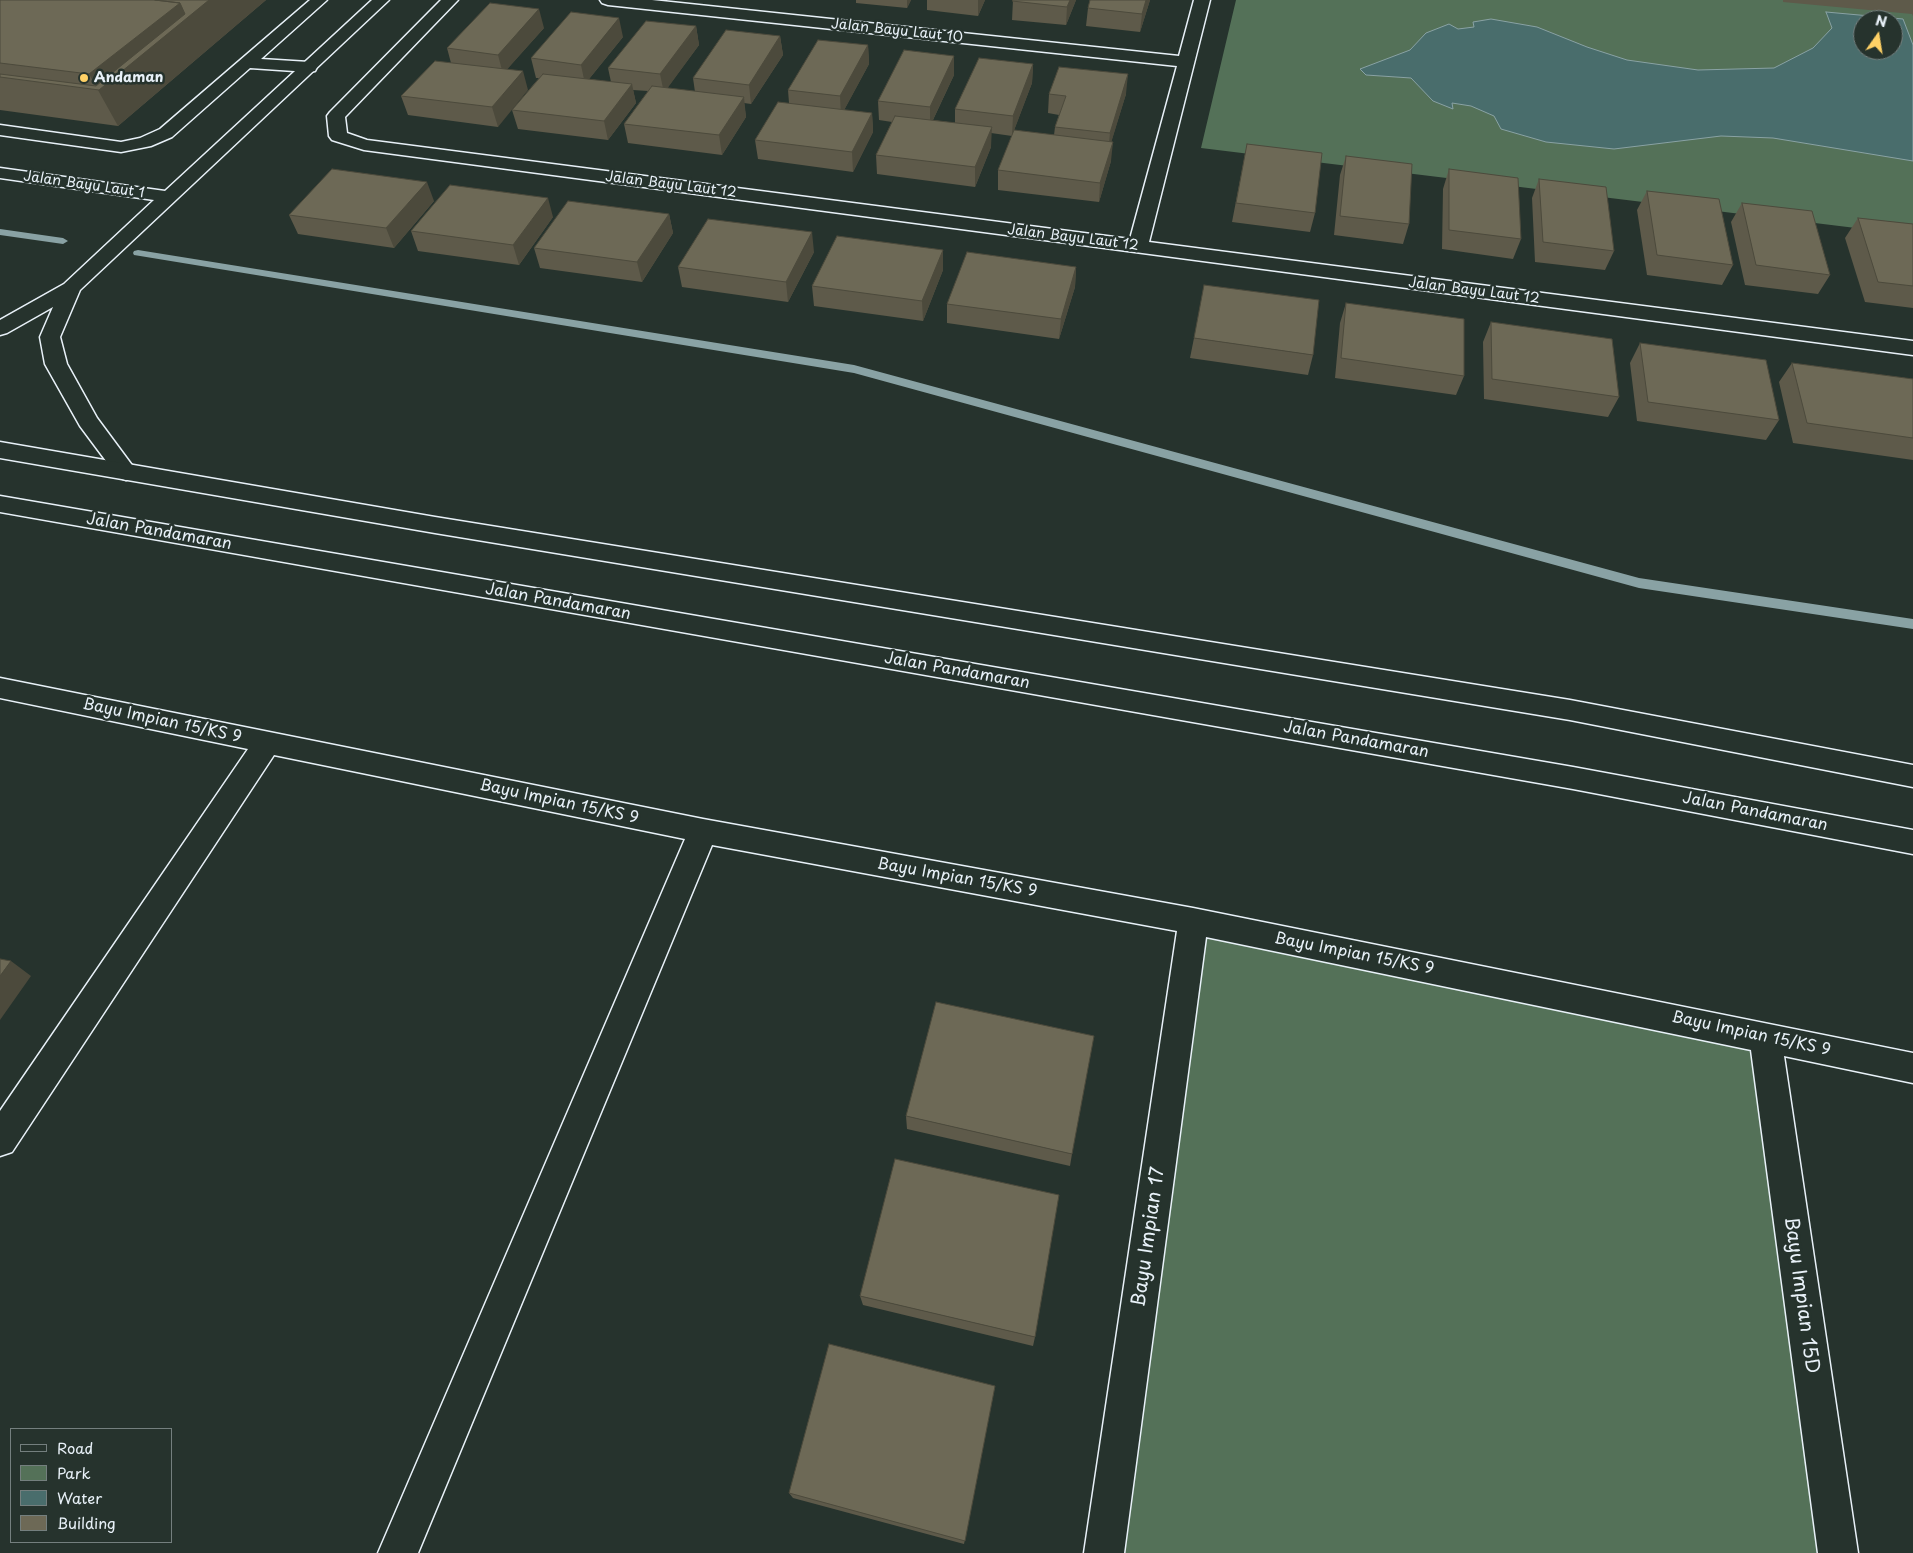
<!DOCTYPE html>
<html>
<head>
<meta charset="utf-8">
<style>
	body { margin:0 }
	#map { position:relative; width:1913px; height:1553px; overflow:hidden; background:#26332d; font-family:"Playpen Sans",sans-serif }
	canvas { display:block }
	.legend { position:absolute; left:10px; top:1428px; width:162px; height:115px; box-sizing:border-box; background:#26332d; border:1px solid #747f7e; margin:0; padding:6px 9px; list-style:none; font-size:15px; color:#e8f1f8 }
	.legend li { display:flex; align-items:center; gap:10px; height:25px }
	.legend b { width:25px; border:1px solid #747f7e }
	.north { position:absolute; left:1853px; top:10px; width:50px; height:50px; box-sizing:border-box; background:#26332d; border:1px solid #747f7e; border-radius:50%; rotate:13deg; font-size:14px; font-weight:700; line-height:20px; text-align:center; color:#e8f1f8 }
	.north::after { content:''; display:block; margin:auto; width:18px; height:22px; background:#ffd166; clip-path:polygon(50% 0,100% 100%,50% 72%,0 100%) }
</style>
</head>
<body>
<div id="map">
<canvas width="1913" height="1553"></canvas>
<ul class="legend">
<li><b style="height:6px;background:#26332d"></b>Road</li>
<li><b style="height:14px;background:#547158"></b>Park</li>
<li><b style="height:14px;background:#496d6c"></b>Water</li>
<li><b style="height:14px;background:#6d6956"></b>Building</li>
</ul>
<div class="north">N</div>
</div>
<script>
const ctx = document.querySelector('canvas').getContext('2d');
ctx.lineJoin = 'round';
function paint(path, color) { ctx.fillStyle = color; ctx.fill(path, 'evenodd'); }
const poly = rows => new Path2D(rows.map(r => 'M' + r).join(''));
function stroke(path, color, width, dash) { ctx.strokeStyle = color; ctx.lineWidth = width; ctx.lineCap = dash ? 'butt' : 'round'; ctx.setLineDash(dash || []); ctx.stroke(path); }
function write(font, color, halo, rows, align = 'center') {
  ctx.font = font + ' "Playpen Sans",sans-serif'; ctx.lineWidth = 5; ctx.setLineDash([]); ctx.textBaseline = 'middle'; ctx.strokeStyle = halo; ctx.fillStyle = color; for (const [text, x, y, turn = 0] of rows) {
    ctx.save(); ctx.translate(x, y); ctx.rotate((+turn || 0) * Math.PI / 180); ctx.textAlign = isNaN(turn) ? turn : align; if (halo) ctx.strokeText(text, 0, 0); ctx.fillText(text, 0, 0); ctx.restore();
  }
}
paint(poly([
	[1236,0,1913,0,1913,235,1201,148],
	[1863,20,1893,20,1893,50,1863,50],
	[1193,921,1765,1037,1846,1553,1104,1553]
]), '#547158');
const water = poly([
	[1826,12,1903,19,1913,45,1913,161,1773,138,1721,136,1614,149,1546,142,1501,129,1494,116,1471,106,1452,103,1453,109,1433,101,1411,78,1366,75,1360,69,1410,50,1426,33,1449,24,1458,29,1474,27,1473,22,1491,19,1537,27,1587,47,1627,60,1698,70,1774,68,1813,48,1832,28,1826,12],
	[1863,20,1893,20,1893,50,1863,50,1863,20]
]);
paint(water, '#496d6c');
stroke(water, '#89a2a4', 1);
paint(poly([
	[0,229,63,238,68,241,63,244,0,235,0,229],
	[138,250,854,365,1639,578,1913,619,1913,629,1639,588,854,373,134,255,133,253,134,251,138,250]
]), '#89a2a4');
const service = poly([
	[310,0,327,0,261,59,309,62,315,63,317,67,315,71,309,72,250,68,172,137,151,146,121,152,0,135,0,125,121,142,140,138,160,129,310,0]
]);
const minor = poly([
	[372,0,389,0,80,290,60,337,67,364,97,418,137,472,134,477,126,480,118,477,80,426,45,364,40,337,53,307,7,333,0,335,0,320,64,284,154,200,0,178,0,168,165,191,372,0],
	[441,0,458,0,345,117,347,133,367,140,1130,239,1177,66,608,5,602,3,600,0,652,0,1179,56,1194,0,1210,0,1149,242,1913,341,1913,355,364,150,332,140,329,136,327,116,330,112,441,0],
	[0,678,703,819,1193,908,1913,1053,1913,1083,1784,1056,1858,1553,1818,1553,1751,1050,1206,937,1124,1553,1084,1553,1177,931,712,845,418,1553,378,1553,685,839,274,755,12,1152,0,1156,0,1111,248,749,0,698,0,678]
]);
const secondary = poly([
	[0,442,435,517,1570,700,1913,765,1913,787,1570,720,435,533,0,458,0,442],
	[0,496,1573,767,1913,830,1913,854,1573,789,0,512,0,496]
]);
stroke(service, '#e8f1f8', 3);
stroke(minor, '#e8f1f8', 3);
stroke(secondary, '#e8f1f8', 3);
paint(service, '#26332d');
paint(minor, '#26332d');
paint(secondary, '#26332d');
paint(poly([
	[0,0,266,0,118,126,0,110],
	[856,0,911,0,907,8,856,3],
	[927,0,985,0,978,16,927,10],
	[1013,0,1076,0,1066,25,1012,20],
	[1090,0,1150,0,1140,32,1086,26,1088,8],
	[1783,0,1913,0,1913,16,1912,14,1783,2],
	[696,26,699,45,667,88,695,92,693,78,780,36,783,55,751,104,744,103,746,117,722,155,628,143,624,124,648,91,633,90,636,103,608,140,518,129,512,110,539,78,536,78,531,58,623,37,589,79,611,82,608,68],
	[544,28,507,69,498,127,408,115,401,96,451,63,447,48],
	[868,45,869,64,844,110,872,113,873,132,853,172,758,159,755,140,789,103,788,90],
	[954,56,954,75,933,120,955,123,955,109,1033,64,1032,83,1014,130,1054,135,1055,127,1059,115,1048,113,1049,94,1126,94,1111,142,1111,161,1099,202,998,190,998,170,1012,136,991,133,991,147,975,187,877,174,876,155,892,122,879,120,878,101],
	[1247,144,1315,213,1310,232,1232,222],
	[1346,156,1409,224,1403,244,1334,235,1340,175],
	[1449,169,1521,239,1513,259,1442,249,1443,189],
	[1539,179,1614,251,1605,270,1535,262,1532,198],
	[1647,191,1733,265,1722,285,1647,275,1637,210],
	[434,201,394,248,298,234,289,215],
	[1742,203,1830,275,1818,294,1745,285,1731,222],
	[669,214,673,233,642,282,540,268,534,248],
	[553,217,519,265,418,251,411,231],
	[1858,218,1913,224,1913,308,1865,302,1845,238],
	[943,250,943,270,923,321,814,306,812,286],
	[814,252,788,302,682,287,678,267],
	[1076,267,1075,287,1059,339,947,323,947,304],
	[1346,303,1464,376,1456,395,1335,378,1340,323],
	[1491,322,1619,397,1608,417,1484,399,1483,342],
	[1194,338,1313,355,1308,375,1190,358],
	[1640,343,1779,420,1766,440,1637,421,1630,363],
	[1792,363,1913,379,1913,460,1793,443,1779,382],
	[906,1116,1072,1154,1070,1166,907,1129],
	[860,1296,1035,1337,1033,1346,863,1305],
	[995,1386,964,1544,793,1498,789,1493]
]), '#5e5a4a');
paint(poly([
	[209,0,266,0,118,126,89,74,180,3],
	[907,0,911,0,907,8],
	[978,0,985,0,978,16],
	[1070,0,1076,0,1066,25,1067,7],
	[1146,0,1150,0,1140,32,1142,14],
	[539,9,544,28,503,74,498,55],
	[619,18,623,37,585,84,581,65],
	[696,26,699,45,664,93,660,74],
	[780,36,783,55,751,104,749,85],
	[868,45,869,64,841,116,840,96],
	[954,56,954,75,930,126,930,107],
	[1033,64,1032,83,1012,136,1013,116],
	[523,71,528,90,498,127,492,107],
	[1128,74,1126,94,1108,153,1110,133],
	[632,84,636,103,608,140,604,121],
	[744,97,746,117,722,155,719,135],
	[872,113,873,132,853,172,852,152],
	[992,127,991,147,975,187,975,167],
	[1113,142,1111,161,1099,202,1100,183],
	[427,182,434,201,394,248,386,228],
	[548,198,553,217,519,265,513,245],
	[669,214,673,233,642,282,637,262],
	[812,232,814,252,788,302,786,282],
	[943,250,943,270,923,321,922,301],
	[1076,267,1075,287,1059,339,1061,319],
	[11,961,31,976,0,1020,0,976]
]), '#4c4a3c');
const building = poly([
	[0,0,155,0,180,3,89,74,0,63,0,0],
	[155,0,209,0,99,90,0,77,0,74,96,86,185,14,180,3,155,0],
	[1013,0,1070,0,1067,7,1012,1,1013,0],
	[1090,0,1146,0,1142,14,1088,8,1090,0],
	[490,3,539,9,498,55,447,48,490,3],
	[571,12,619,18,581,65,531,58,571,12],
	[646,21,696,26,660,74,608,68,646,21],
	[726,30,780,36,749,85,693,78,726,30],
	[818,40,868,45,840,96,788,90,818,40],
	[904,50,954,56,930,107,878,101,904,50],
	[979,58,1033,64,1013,116,955,109,979,58],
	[435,61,523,71,492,107,401,96,435,61],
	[1059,67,1128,74,1110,133,1055,127,1066,96,1049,94,1059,67],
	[543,74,632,84,604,121,512,110,543,74],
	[652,86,744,97,719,135,624,124,652,86],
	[778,102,872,113,852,152,755,140,778,102],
	[895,116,992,127,975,167,876,155,895,116],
	[1014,130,1113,142,1100,183,998,170,1014,130],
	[1247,144,1322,153,1315,213,1236,203,1247,144],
	[1346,156,1412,164,1409,224,1340,216,1346,156],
	[332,169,427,182,386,228,289,215,332,169],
	[1449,169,1518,178,1521,239,1449,230,1449,169],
	[1539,179,1606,187,1614,251,1543,242,1539,179],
	[450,185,548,198,513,245,411,231,450,185],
	[1647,191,1719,199,1733,265,1657,255,1647,191],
	[568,201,669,214,637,262,534,248,568,201],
	[1742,203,1812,211,1830,275,1756,265,1742,203],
	[1858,218,1913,224,1913,286,1878,282,1858,218],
	[708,219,812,232,786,282,678,267,708,219],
	[837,236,943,250,922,301,812,286,837,236],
	[967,252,1076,267,1061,319,947,304,967,252],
	[1204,285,1319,300,1313,355,1194,338,1204,285],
	[1346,303,1464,319,1464,376,1341,358,1346,303],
	[1491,322,1612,339,1619,397,1492,379,1491,322],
	[1640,343,1766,360,1779,420,1648,402,1640,343],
	[1792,363,1913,379,1913,438,1807,423,1792,363],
	[0,959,11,961,0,976,0,959],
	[936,1002,1094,1036,1072,1154,906,1116,936,1002],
	[895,1159,1059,1195,1035,1337,860,1296,895,1159],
	[829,1344,995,1386,965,1541,789,1493,829,1344]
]);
paint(building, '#6d6956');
stroke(building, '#4c4a3c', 1);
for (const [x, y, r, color] of [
	[84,78,5,"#ffd166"]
]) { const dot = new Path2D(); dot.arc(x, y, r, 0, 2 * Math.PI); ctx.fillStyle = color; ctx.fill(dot); stroke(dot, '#26332d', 2); }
write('14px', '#e8f1f8', '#26332d', [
	["Jalan Bayu Laut 10",897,31,6],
	["Jalan Bayu Laut 1",84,185,8],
	["Jalan Bayu Laut 12",671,185,7],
	["Jalan Bayu Laut 12",1073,238,7],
	["Jalan Bayu Laut 12",1474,291,7]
]);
write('bold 14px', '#e8f1f8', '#26332d', [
	["Andaman",94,78]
], 'left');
write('16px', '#e8f1f8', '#26332d', [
	["Jalan Pandamaran",159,532,10],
	["Jalan Pandamaran",558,602,10],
	["Jalan Pandamaran",957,671,10],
	["Bayu Impian 15/KS 9",162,721,12],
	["Jalan Pandamaran",1356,740,10],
	["Bayu Impian 15/KS 9",559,802,12],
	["Jalan Pandamaran",1755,812,11],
	["Bayu Impian 15/KS 9",957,878,10],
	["Bayu Impian 15/KS 9",1354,954,11],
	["Bayu Impian 15/KS 9",1751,1034,12]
]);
write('19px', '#e8f1f8', '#26332d', [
	["Bayu Impian 17",1149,1237,-82],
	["Bayu Impian 15D",1801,1295,82]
]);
</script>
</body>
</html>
